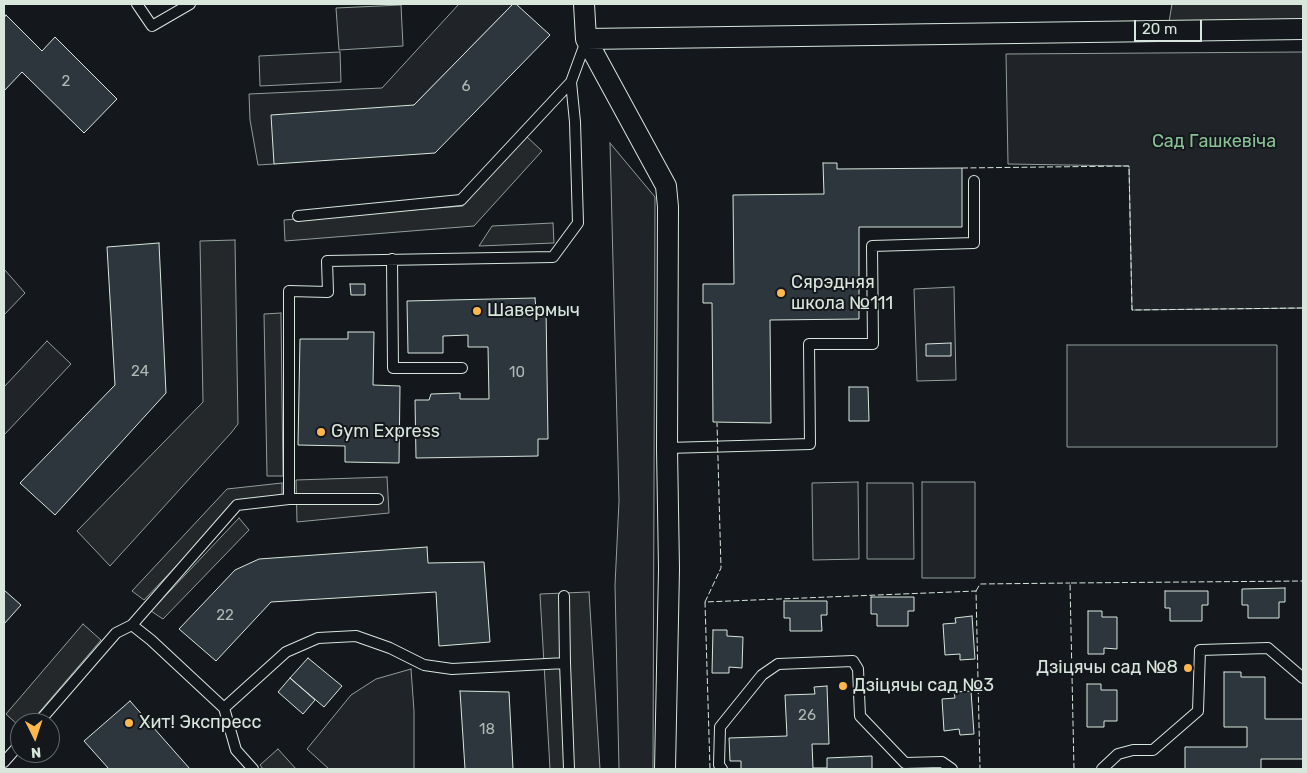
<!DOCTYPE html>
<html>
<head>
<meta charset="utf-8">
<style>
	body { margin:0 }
	#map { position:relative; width:1307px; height:773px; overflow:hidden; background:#14181c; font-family:Rubik,sans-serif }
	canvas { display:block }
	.frame { position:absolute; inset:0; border:5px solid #d8e6dc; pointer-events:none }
	.north { position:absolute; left:10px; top:713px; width:50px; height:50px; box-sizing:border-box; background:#14181c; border:1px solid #626a69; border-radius:50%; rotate:176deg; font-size:14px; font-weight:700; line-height:20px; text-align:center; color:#d8e6dc }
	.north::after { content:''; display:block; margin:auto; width:18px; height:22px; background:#ffb74d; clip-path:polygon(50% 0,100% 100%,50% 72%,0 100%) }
	.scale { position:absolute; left:1134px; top:20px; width:68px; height:22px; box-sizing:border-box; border:2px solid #d8e6dc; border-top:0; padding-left:6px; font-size:15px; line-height:18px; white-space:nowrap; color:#d8e6dc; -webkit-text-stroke:4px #14181c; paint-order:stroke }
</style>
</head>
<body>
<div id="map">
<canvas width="1307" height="773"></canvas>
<div class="frame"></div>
<div class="north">N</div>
<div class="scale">20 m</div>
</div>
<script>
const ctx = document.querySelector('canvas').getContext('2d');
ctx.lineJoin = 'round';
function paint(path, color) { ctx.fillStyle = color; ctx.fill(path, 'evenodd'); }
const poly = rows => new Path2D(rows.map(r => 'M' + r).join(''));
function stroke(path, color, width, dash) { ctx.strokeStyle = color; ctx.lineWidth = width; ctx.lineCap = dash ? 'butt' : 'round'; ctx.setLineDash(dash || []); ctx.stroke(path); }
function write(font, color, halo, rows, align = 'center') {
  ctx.font = font + ' Rubik,sans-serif'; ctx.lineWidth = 4; ctx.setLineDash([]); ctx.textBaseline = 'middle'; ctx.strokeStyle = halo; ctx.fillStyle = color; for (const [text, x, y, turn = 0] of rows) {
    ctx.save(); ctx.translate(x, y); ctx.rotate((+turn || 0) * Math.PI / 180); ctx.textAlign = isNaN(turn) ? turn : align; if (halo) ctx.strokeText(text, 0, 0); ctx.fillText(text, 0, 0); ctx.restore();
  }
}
const green = poly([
	[459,4,513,4,414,105,274,164,258,165,250,120,249,94,382,88,459,4],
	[401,5,403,46,339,50,336,8,401,5],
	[340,52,341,82,260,86,259,56,340,52],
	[1303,52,1303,308,1132,310,1129,166,1008,164,1006,54,1303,52],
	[610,143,655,197,653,769,619,769,615,585,619,501,610,143],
	[4,269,25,293,4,315,4,269],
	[954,287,956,380,917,381,914,289,954,287],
	[47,341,71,364,4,435,4,387,47,341],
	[1067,345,1277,345,1277,447,1067,447,1067,345],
	[858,482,859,559,813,560,812,483,858,482],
	[922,482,975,482,975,578,922,578,922,482],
	[867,483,913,483,914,559,867,559,867,483],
	[411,669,414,711,414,769,329,769,307,749,351,695,376,679,411,669]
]);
paint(green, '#202428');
stroke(green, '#939e99', 1);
const parking = poly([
	[1172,4,1303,4,1303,20,1169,22,1172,4],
	[526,136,542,151,474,226,285,241,284,220,463,206,526,136],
	[553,223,554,243,479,246,492,226,553,223],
	[235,240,238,424,231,433,110,566,77,531,203,402,200,241,235,240],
	[281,313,283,476,267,476,264,314,281,313],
	[387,477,389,513,297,522,296,480,387,477],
	[282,483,282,496,238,501,144,600,132,591,227,489,282,483],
	[239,518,249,530,163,619,151,611,239,518],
	[589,592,600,769,550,769,540,594,589,592],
	[83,624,101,640,30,723,20,723,20,727,6,714,83,624],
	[278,749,296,769,263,769,260,765,278,749]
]);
paint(parking, '#24282b');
stroke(parking, '#939e99', 1);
const building = poly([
	[513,4,516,4,550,35,435,153,274,164,271,115,414,105,513,4],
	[6,15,42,51,55,37,117,99,84,133,22,72,4,91,4,18,6,15],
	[823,163,837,163,837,169,962,168,962,227,859,227,859,319,770,320,771,423,713,422,712,303,703,303,703,284,734,284,733,195,824,194,823,163],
	[159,243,166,393,55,515,20,483,115,385,107,247,159,243],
	[350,284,365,284,365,295,351,295,350,284],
	[535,298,536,309,546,309,548,439,538,439,538,456,416,458,415,400,429,400,431,394,460,393,460,399,489,399,488,347,468,347,468,335,443,336,443,353,408,353,407,301,535,298],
	[348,332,374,332,373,385,400,386,399,463,345,462,345,446,298,445,300,339,348,339,348,332],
	[951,343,951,356,926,356,926,344,951,343],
	[849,387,868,387,869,421,849,421,849,387],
	[427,547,428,563,484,562,490,642,439,646,436,592,271,602,216,661,179,629,235,570,259,559,427,547],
	[1285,588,1285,602,1279,602,1279,618,1248,618,1248,605,1242,605,1242,589,1285,588],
	[4,590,21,605,4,624,4,590],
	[1165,591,1208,591,1208,605,1202,605,1202,621,1170,621,1170,608,1165,608,1165,591],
	[871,597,914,597,914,611,908,611,908,626,877,626,877,614,871,614,871,597],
	[784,601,827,601,827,615,821,615,822,631,790,631,790,618,784,618,784,601],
	[1088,611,1102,611,1102,617,1117,617,1117,649,1104,648,1104,654,1088,654,1088,611],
	[972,616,975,659,960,660,960,654,945,655,943,624,956,623,955,618,972,616],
	[713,630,727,630,727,636,743,637,742,668,729,667,729,673,712,673,713,630],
	[308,658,342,686,324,707,290,678,308,658],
	[1224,672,1241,672,1241,677,1265,677,1265,719,1303,719,1303,759,1261,759,1261,769,1185,769,1185,747,1247,747,1247,727,1224,727,1224,672],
	[290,678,315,700,303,714,278,692,290,678],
	[1087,684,1101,684,1101,690,1117,690,1117,721,1104,721,1104,727,1087,727,1087,684],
	[827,686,829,744,812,744,813,768,827,768,827,758,872,756,872,769,741,769,741,761,730,761,729,738,787,736,785,695,815,694,814,687,827,686],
	[460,691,509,692,513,769,465,769,460,691],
	[971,691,974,734,960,735,959,729,944,731,942,699,955,698,954,692,971,691],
	[130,701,190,769,109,769,84,741,130,701]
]);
paint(building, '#2c363c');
stroke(building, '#d8e6dc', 1);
const lane = poly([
	[137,4,152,26,190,4],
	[298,216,461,200,571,82,586,41],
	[392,259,393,368,462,368],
	[667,448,810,444,809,344,873,344,872,246,974,243,974,181],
	[289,499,289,291,328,292,327,261,553,257,578,223,575,122,571,82],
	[564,596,565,663],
	[132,625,151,640,224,708,236,750,253,769],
	[224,708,286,652,318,638,356,636,390,648,424,665,452,669,565,663,569,769],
	[38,723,116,633,132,625,237,505,289,499,378,499],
	[4,762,20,744],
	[722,769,719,765,720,727,762,675,778,664,853,661,858,669,860,716,905,763,942,762,952,769],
	[1102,769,1118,754,1133,750,1153,750,1198,711,1200,650,1268,648,1303,678]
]);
const street = poly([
	[584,4,586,39,666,186,668,207,667,448,669,569,665,769],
	[586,39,1303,29]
]);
stroke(lane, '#d8e6dc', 12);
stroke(street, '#d8e6dc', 22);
stroke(lane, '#14181c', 10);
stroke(street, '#14181c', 20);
stroke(poly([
	[962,168,1129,166,1132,310,1303,308],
	[976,591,980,584,1070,583],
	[705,602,721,568,717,423],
	[710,769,705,602,976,591,980,769],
	[1074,769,1070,583,1303,581]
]), '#d8e6dc', 1, [6, 2.5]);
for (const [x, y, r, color] of [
	[781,293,5,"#ffb74d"],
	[477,311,5,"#ffb74d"],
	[321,432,5,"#ffb74d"],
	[1188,668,5,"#ffb74d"],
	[843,686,5,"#ffb74d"],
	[129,723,5,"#ffb74d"]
]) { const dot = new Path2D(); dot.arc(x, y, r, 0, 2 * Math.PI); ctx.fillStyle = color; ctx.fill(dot); stroke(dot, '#14181c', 2); }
write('15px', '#adbab4', null, [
	["2",66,82],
	["6",466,87],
	["24",140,372],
	["10",517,373],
	["22",225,616],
	["26",807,716],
	["18",487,730]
]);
write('18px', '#8ac095', '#14181c', [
	["Сад Гашкевіча",1214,142]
]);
write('18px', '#d8e6dc', '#14181c', [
	["Сярэдняя",791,283],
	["школа №111",791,304],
	["Шавермыч",487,311],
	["Gym Express",331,432],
	["Дзіцячы сад №8",1178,668,"right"],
	["Дзіцячы сад №3",853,686],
	["Хит! Экспресс",139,723]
], 'left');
</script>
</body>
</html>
